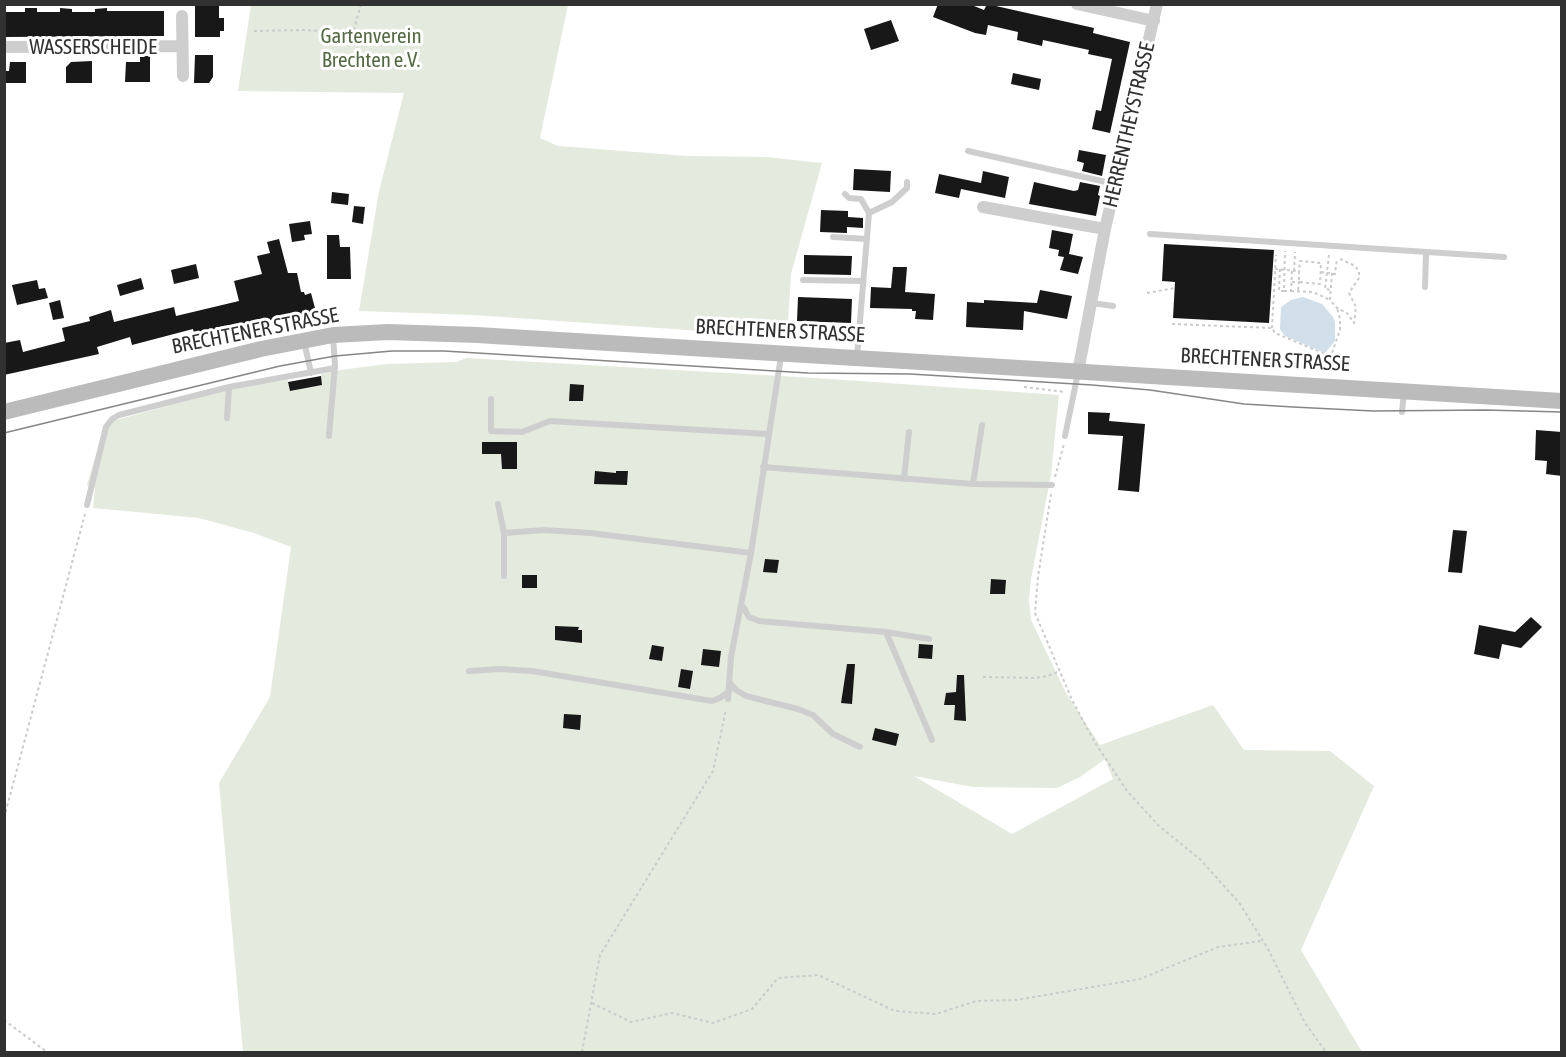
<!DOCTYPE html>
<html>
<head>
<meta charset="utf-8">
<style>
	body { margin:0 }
	#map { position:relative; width:1566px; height:1057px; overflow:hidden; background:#fff; font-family:"Asap Condensed",sans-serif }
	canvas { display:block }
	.frame { position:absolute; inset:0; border:6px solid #313131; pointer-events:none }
</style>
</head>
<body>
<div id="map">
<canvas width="1566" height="1057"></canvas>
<div class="frame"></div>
</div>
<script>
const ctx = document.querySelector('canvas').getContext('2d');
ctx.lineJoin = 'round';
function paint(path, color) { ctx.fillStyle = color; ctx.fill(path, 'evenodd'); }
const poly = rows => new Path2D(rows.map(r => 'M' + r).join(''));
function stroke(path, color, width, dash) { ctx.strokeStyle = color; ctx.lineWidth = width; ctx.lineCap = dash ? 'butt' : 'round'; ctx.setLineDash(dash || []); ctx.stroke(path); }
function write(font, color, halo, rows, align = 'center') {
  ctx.font = font + ' "Asap Condensed",sans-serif'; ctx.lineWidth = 6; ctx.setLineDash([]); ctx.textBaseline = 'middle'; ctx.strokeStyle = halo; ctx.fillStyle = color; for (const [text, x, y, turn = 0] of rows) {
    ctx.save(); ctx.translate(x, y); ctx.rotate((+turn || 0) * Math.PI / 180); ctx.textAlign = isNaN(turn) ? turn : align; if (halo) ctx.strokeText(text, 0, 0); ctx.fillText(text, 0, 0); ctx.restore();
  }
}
paint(poly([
	[251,5,568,5,540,138,558,146,687,156,767,157,822,163,791,274,787,337,474,315,359,311,379,191,404,93,238,91],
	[466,358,816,378,1059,395,1051,475,1031,579,1029,600,1031,620,1066,693,1100,745,1213,705,1244,750,1330,751,1374,786,1301,950,1362,1052,243,1052,219,783,270,697,291,547,254,533,199,518,93,508,95,488,87,485,105,423,234,388,288,380,290,391,322,385,321,374,340,370,387,364,457,362],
	[1105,759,1113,779,1012,834,914,776,973,787,1057,788,1080,777]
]), '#e4eade');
paint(poly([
	[1303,297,1322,304,1333,317,1335,322,1335,341,1325,353,1285,336,1280,329,1281,307,1291,300]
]), '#d0dfea');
paint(poly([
	[195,4,219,4,219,18,224,18,224,31,220,31,220,37,195,37],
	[938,4,969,4,984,10,987,4,1094,28,1093,33,1130,42,1110,133,1092,129,1096,110,1101,111,1112,59,1088,54,1089,50,1043,40,1042,46,1017,40,1018,32,988,25,986,35,975,33,933,17],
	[25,8,37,8,37,12,60,12,60,8,72,9,72,12,95,12,95,9,107,8,107,11,164,11,164,36,4,37,4,12,25,12],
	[891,20,899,41,871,50,864,29],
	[195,55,213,55,213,77,209,83,194,83],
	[140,56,150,56,150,82,125,82,126,62,140,62],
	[92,61,92,83,66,83,66,67,71,62],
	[10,62,26,62,26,83,4,83,4,71,9,71],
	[1013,73,1041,79,1039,90,1011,84],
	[1079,150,1106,155,1102,176,1082,171,1084,163,1077,161],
	[854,169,891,171,890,192,853,190],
	[983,171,1009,177,1005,198,961,189,959,198,935,193,939,174,981,183],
	[1034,182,1074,191,1078,190,1080,182,1100,186,1098,195,1100,196,1096,216,1029,204],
	[332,192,349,194,348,205,331,203],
	[354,206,365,207,363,224,352,222],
	[821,210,848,211,848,217,863,218,863,228,847,227,847,233,820,232],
	[310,221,312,234,304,235,305,240,292,242,289,224],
	[1052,230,1073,234,1069,254,1083,257,1078,274,1060,270,1064,257,1058,256,1059,250,1049,248],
	[327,235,339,235,340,247,350,247,351,279,327,279],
	[279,239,288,273,297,273,301,292,304,292,305,295,311,293,316,312,292,318,291,315,195,339,193,329,132,345,130,337,97,347,99,354,4,375,4,343,20,340,23,352,65,341,62,328,90,321,89,317,111,310,114,322,174,307,176,316,239,301,234,281,262,274,257,256,270,253,267,242],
	[1164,244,1274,250,1269,323,1173,318,1175,282,1162,281],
	[804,255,852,256,851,275,804,274],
	[196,264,199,278,174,284,171,270],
	[893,267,907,267,905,292,935,294,933,320,915,319,916,311,912,311,912,309,870,308,871,287,891,288],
	[141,278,144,289,120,296,117,285],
	[37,280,39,289,45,288,48,298,17,305,12,285],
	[1040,290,1072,296,1067,319,1024,311,1023,330,966,327,967,302,984,303,984,300,1037,303],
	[798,297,852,299,851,323,797,321],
	[60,300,64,318,53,320,49,303],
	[321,376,322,385,290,391,288,382],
	[570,384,584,385,583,401,569,401],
	[1088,412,1110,413,1109,421,1145,424,1139,492,1118,490,1123,436,1088,434],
	[1536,430,1562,432,1562,476,1546,474,1547,461,1535,460],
	[482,442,517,442,517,469,502,469,501,454,482,454],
	[595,471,616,473,616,471,628,471,627,485,594,484],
	[1453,530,1467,531,1462,573,1448,572],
	[765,559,779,560,777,573,763,572],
	[522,575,537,575,537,588,522,588],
	[991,579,1006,580,1005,594,990,594],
	[1531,617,1542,627,1521,648,1502,644,1499,659,1474,654,1479,625,1515,632],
	[555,626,579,627,578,630,582,630,582,643,555,640],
	[919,644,933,645,932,659,918,658],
	[652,645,664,647,662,661,649,659],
	[703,649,721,651,719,667,701,665],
	[847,664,855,664,852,704,841,703],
	[681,669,693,671,690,689,678,687],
	[957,675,964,675,966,721,954,720,955,705,944,705,946,693,956,692],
	[564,714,581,715,580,730,563,728],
	[875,728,899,734,896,746,872,740]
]), '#181818');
stroke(poly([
	[254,31,303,30,353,33,361,4],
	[1329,255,1325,289,1331,290],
	[1275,269,1299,271,1299,282,1320,284,1321,263,1300,261,1299,271],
	[1280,269,1279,291,1284,291,1285,251],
	[1294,271,1295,252],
	[1321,272,1335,274,1337,259],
	[1332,273,1330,300,1337,308,1347,313,1354,323,1356,307,1349,293,1359,278,1359,271,1355,266,1338,258],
	[1292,282,1299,282,1298,291],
	[1284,291,1291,291,1292,271],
	[1291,291,1313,292,1330,300],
	[1147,293,1175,288],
	[1172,324,1272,328,1275,333,1327,355,1332,353,1340,330,1340,319,1337,308],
	[1272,328,1276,255],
	[1024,387,1065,392],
	[1055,477,1064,444],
	[1051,494,1038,577,1035,613,1072,700,1094,741,1127,791,1159,826,1201,860,1240,904,1268,949,1305,1023,1326,1052],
	[983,677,1036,678,1047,676,1060,671],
	[4,818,85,514],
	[592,1003,631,1022,672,1013,713,1023,752,1009,778,978,818,975,895,1011,936,1014,976,1001,1016,1000,1140,979,1218,947,1261,941],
	[4,1020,47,1052],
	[582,1052,600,955,713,771,726,709]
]), '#cbcbcb', 2, [3, 3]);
stroke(poly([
	[968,151,1115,184],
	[845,194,849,198,861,199,869,213],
	[1150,234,1504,257],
	[833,237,867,239],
	[803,280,863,281],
	[1425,287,1426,253],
	[1092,303,1113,306],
	[304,341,311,373],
	[857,357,869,213,892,202,907,188,907,182],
	[491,399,491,431,522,432,550,421,768,434],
	[1402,412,1404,392],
	[227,418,229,387],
	[329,436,335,365,333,337],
	[1065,436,1078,373],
	[763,467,973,484,1052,485],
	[904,479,909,432],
	[973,484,982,425],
	[498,504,504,533],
	[87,505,106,427,112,419,119,415,229,387,335,368],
	[504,576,504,533,544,530,590,533,751,553],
	[742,605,749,617,759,621,886,632,929,639],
	[886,632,932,740],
	[469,671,500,669,532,671,712,701,720,698,729,691],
	[730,683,736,690,746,696,798,709,813,715,833,734,860,747],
	[728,699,731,657,751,553,781,356]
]), '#cecece', 6);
stroke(poly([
	[1077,4,1154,21],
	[182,16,183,76],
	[4,47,182,46],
	[983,207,1105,229],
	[1078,372,1105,229,1157,4]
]), '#cecece', 12);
stroke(poly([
	[4,412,261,349,333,335,388,332,477,335,1562,401]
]), '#bbb', 16);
stroke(poly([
	[4,433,280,366,335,356,392,351,444,351,808,373,910,374,1092,385,1150,390,1244,404,1293,407,1373,411,1485,410,1562,412]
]), '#868686', 1.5);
write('21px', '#546a42', '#fff', [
	["Gartenverein",371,36],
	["Brechten e.V.",371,60]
]);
write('21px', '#313131', '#fff', [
	["WASSERSCHEIDE",93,47],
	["HERRENTHEYSTRASSE",1129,125,-77],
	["BRECHTENER STRASSE",255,331,-11],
	["BRECHTENER STRASSE",780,331,3],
	["BRECHTENER STRASSE",1265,360,3]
]);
</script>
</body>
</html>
